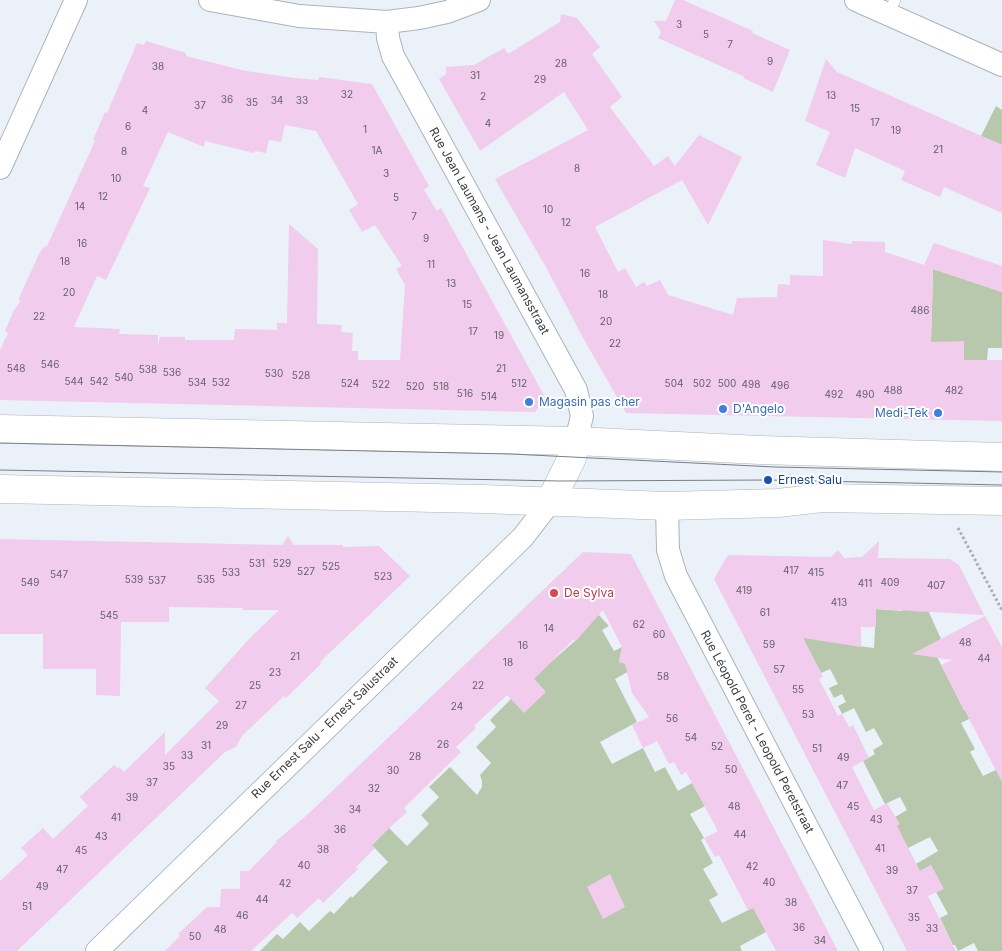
<!DOCTYPE html>
<html>
<head>
<meta charset="utf-8">
<style>
	body { margin:0 }
	canvas { display:block; background:#eaf1f9 }
</style>
</head>
<body>
<canvas width="1002" height="951"></canvas>
<script>
const ctx = document.querySelector('canvas').getContext('2d');
ctx.lineJoin = 'round';
function paint(path, color) { ctx.fillStyle = color; ctx.fill(path, 'evenodd'); }
const poly = rows => new Path2D(rows.map(r => 'M' + r).join(''));
function stroke(path, color, width, dash) { ctx.strokeStyle = color; ctx.lineWidth = width; ctx.lineCap = dash ? 'butt' : 'round'; ctx.setLineDash(dash || []); ctx.stroke(path); }
function write(font, color, halo, rows, align = 'center') {
  ctx.font = font + ' Inter,sans-serif'; ctx.lineWidth = 4; ctx.setLineDash([]); ctx.textBaseline = 'middle'; ctx.strokeStyle = halo; ctx.fillStyle = color; for (const [text, x, y, turn = 0] of rows) {
    ctx.save(); ctx.translate(x, y); ctx.rotate((+turn || 0) * Math.PI / 180); ctx.textAlign = isNaN(turn) ? turn : align; if (halo) ctx.strokeText(text, 0, 0); ctx.fillText(text, 0, 0); ctx.restore();
  }
}
paint(poly([
	[996,106,1002,110,1002,145,981,136],
	[933,269,1002,292,1002,348,988,348,987,360,964,360,931,342],
	[784,601,850,645,874,648,876,609,902,611,902,608,927,608,941,639,931,645,964,710,977,715,961,723,975,749,970,752,983,776,1002,767,1002,951,978,951,974,943,958,951,955,945,953,945,940,918,948,914,936,892,943,888,931,865,920,871,916,864,938,851,930,837,908,848,895,827,895,817,907,810,900,797,885,804,863,761,875,754,873,750,883,744,874,728,866,732,854,708,842,714,838,706,846,702,842,694,834,698,829,688,838,684,830,669,821,673],
	[596,612,609,626,602,630,614,651,622,647,619,662,638,666,615,679,637,722,600,742,612,764,643,748,655,772,665,767,678,791,692,783,705,806,690,814,704,838,701,840,713,863,703,869,718,895,709,900,722,923,767,901,777,926,740,946,742,951,260,951,277,934,283,939,300,922,309,931,330,911,334,914,351,896,352,898,388,862,372,845,389,828,407,846,429,824,421,815,439,797,429,787,450,767,477,795,482,787,482,781,480,775,491,763,476,747,496,727,490,720,511,699,545,691,533,678,576,640]
]), '#b8c8ad');
paint(poly([
	[675,0,683,0,753,31,752,33,790,50,773,92,743,78,745,77,658,38,661,32,654,21,666,21],
	[561,14,577,18,600,47,592,54,622,97,610,107,654,166,668,156,675,166,699,135,742,157,708,225,682,180,595,227,618,272,625,268,636,287,644,282,647,286,660,280,668,295,733,315,737,298,777,297,778,284,790,285,790,275,823,276,823,240,852,244,852,241,885,242,885,252,924,265,934,243,1002,266,1002,292,933,269,931,342,964,341,964,360,1002,360,1002,421,626,413,582,336,547,269,495,179,588,130,564,92,480,151,439,79,446,74,446,67,474,65,504,48,508,54,560,22],
	[146,41,186,53,186,56,246,71,294,78,318,80,319,77,372,84,429,186,424,190,437,211,441,208,545,397,535,412,0,400,0,350,8,333,5,331,14,310,20,302,19,298,40,252,43,248,47,246,95,141,93,140,105,112,107,113,137,43,144,45],
	[285,125,316,131,358,204,349,210,362,232,375,225,402,266,396,269,405,285,400,360,358,360,358,351,352,351,353,333,341,332,342,325,317,324,318,249,289,224,287,323,277,323,277,330,235,329,234,340,185,340,185,337,160,337,158,344,158,335,119,334,120,329,74,327,97,276,106,280,150,188,143,186,168,132,204,147,205,141,254,153,255,151,266,153,269,140,281,142],
	[826,59,837,72,1002,145,1002,213,944,187,940,197,901,180,905,171,855,148,845,178,816,165,830,132,805,121],
	[288,536,294,545,343,545,343,547,379,546,410,576,320,662,321,664,286,698,284,696,247,731,242,736,236,747,225,752,17,951,0,951,0,881,28,855,21,848,43,828,53,839,88,806,80,797,114,765,117,768,119,767,124,772,165,732,165,755,219,701,205,688,249,639,279,610,243,610,243,608,169,607,169,622,121,622,120,696,96,695,96,669,43,669,43,634,0,634,0,539,282,545],
	[879,541,878,558,950,559,959,565,984,615,876,609,876,627,861,627,861,647,803,638,823,677,819,679,838,716,842,714,849,727,853,725,869,758,852,767,874,810,887,803,900,824,897,826,920,871,931,865,944,889,928,896,956,951,907,951,714,579,728,555,831,557,838,550,844,558,862,557],
	[583,552,631,554,838,951,776,951,753,908,748,910,719,855,715,857,704,838,718,831,686,772,681,775,674,762,669,764,657,741,643,748,632,725,649,717,632,693,625,664,619,662,622,647,603,610,576,641,574,639,534,679,546,692,524,713,507,695,474,726,476,728,456,747,461,752,404,808,407,812,374,842,372,845,375,848,356,867,358,869,323,903,319,898,297,918,292,913,251,951,165,951,180,936,178,934,207,907,220,907,221,889,240,889,240,871,249,871,277,842,276,841,307,815],
	[985,616,1002,647,1002,782,941,665,952,660,912,654],
	[610,874,625,907,603,919,587,887]
]), '#f1cced');
const service = poly([
	[888,14,895,0]
]);
const minor = poly([
	[210,0,299,16,387,22,419,18,447,12,479,0],
	[856,0,1002,65],
	[387,22,388,38,393,56,576,390,582,416,576,441],
	[0,168,76,0],
	[667,506,668,550,676,576,872,951],
	[97,951,523,537,550,502]
]);
const secondary = poly([
	[550,502,572,458,576,441]
]);
const primary = poly([
	[0,429,576,441,760,450,1002,457],
	[0,489,483,499,667,506,778,503,822,498,1002,501]
]);
stroke(service, '#acb3ba', 12);
stroke(minor, '#acb3ba', 24);
stroke(secondary, '#acb3ba', 29);
stroke(primary, '#acb3ba', 29);
stroke(poly([
	[958,528,1002,610]
]), '#aaafb6', 3, [2.5, 2.5]);
stroke(service, '#fff', 11);
stroke(minor, '#fff', 22);
stroke(secondary, '#fff', 28);
stroke(primary, '#fff', 28);
stroke(poly([
	[0,443,511,454,775,467,1002,472],
	[0,470,560,481,768,480,1002,485]
]), '#7b7f84', 1);
for (const [x, y, r, color] of [
	[529,402,5,"#3f7fe0"],
	[723,409,5,"#3f7fe0"],
	[938,413,5,"#3f7fe0"],
	[768,480,5,"#1a4fb4"],
	[554,593,5,"#e0444e"]
]) { const dot = new Path2D(); dot.arc(x, y, r, 0, 2 * Math.PI); ctx.fillStyle = color; ctx.fill(dot); stroke(dot, '#fff', 2); }
write('10px', '#67606a', null, [
	["3",679,25],
	["5",706,35],
	["7",730,45],
	["9",770,62],
	["28",561,64],
	["38",158,67],
	["31",475,76],
	["29",540,80],
	["32",347,95],
	["13",831,96],
	["2",483,97],
	["36",227,100],
	["34",277,101],
	["33",302,101],
	["35",252,103],
	["37",200,106],
	["15",855,109],
	["4",145,111],
	["17",875,123],
	["4",488,124],
	["6",128,127],
	["1",365,130],
	["19",896,131],
	["21",938,150],
	["1A",377,151],
	["8",124,152],
	["8",577,169],
	["3",386,174],
	["10",116,179],
	["12",103,197],
	["5",396,198],
	["14",80,207],
	["10",548,210],
	["7",414,217],
	["12",566,223],
	["9",426,239],
	["16",82,244],
	["18",65,262],
	["11",431,265],
	["16",585,274],
	["13",451,284],
	["20",69,293],
	["18",603,295],
	["15",467,305],
	["486",920,311],
	["22",39,317],
	["20",606,322],
	["17",473,332],
	["19",499,336],
	["22",615,344],
	["546",50,365],
	["548",16,369],
	["21",501,369],
	["538",148,370],
	["536",172,373],
	["530",274,374],
	["528",301,376],
	["540",124,378],
	["544",74,382],
	["542",99,382],
	["534",197,383],
	["532",221,383],
	["524",350,384],
	["512",519,384],
	["504",674,384],
	["502",702,384],
	["500",727,384],
	["522",381,385],
	["498",751,385],
	["496",780,386],
	["520",415,387],
	["518",441,387],
	["488",893,391],
	["482",954,391],
	["516",465,394],
	["492",834,395],
	["490",865,395],
	["514",489,397],
	["531",257,564],
	["529",282,564],
	["525",331,567],
	["417",791,571],
	["527",306,572],
	["533",231,573],
	["415",816,573],
	["547",59,575],
	["523",383,577],
	["539",134,580],
	["535",206,580],
	["537",157,581],
	["549",30,583],
	["409",890,583],
	["411",865,584],
	["407",936,586],
	["419",744,591],
	["413",839,603],
	["61",765,613],
	["545",109,616],
	["62",639,625],
	["14",549,629],
	["60",659,635],
	["48",965,643],
	["59",769,645],
	["16",523,646],
	["21",295,657],
	["44",984,659],
	["18",508,663],
	["57",779,670],
	["23",275,673],
	["58",663,677],
	["25",255,686],
	["22",478,686],
	["55",798,690],
	["27",241,706],
	["24",457,707],
	["53",808,715],
	["56",672,719],
	["29",222,726],
	["54",691,738],
	["26",443,745],
	["31",206,746],
	["52",717,747],
	["51",817,749],
	["33",187,756],
	["28",415,757],
	["49",843,758],
	["35",169,767],
	["50",731,770],
	["30",393,771],
	["37",152,783],
	["47",842,786],
	["32",374,789],
	["39",132,798],
	["48",734,807],
	["45",853,807],
	["34",355,810],
	["41",116,818],
	["43",876,820],
	["36",340,830],
	["44",740,835],
	["43",101,837],
	["41",880,849],
	["38",323,850],
	["45",81,851],
	["40",304,866],
	["42",752,867],
	["47",62,870],
	["39",892,871],
	["40",769,883],
	["42",285,884],
	["49",42,887],
	["37",912,891],
	["44",262,900],
	["38",791,903],
	["51",27,907],
	["46",242,916],
	["35",914,918],
	["36",799,928],
	["33",932,929],
	["48",220,930],
	["50",195,937],
	["34",820,941]
]);
write('12px', '#393c3f', '#fff', [
	["Rue Jean Laumans - Jean Laumansstraat",489,231,61],
	["Rue Ernest Salu - Ernest Salustraat",325,728,-44],
	["Rue Léopold Peret - Leopold Peretstraat",757,732,62]
]);
write('12px', '#366cbe', '#fff', [
	["Magasin pas cher",539,402],
	["D'Angelo",733,409],
	["Medi-Tek",928,413,"right"]
], 'left');
write('12px', '#164399', '#fff', [
	["Ernest Salu",778,480]
], 'left');
write('12px', '#be3a42', '#fff', [
	["De Sylva",564,593]
], 'left');
</script>
</body>
</html>
